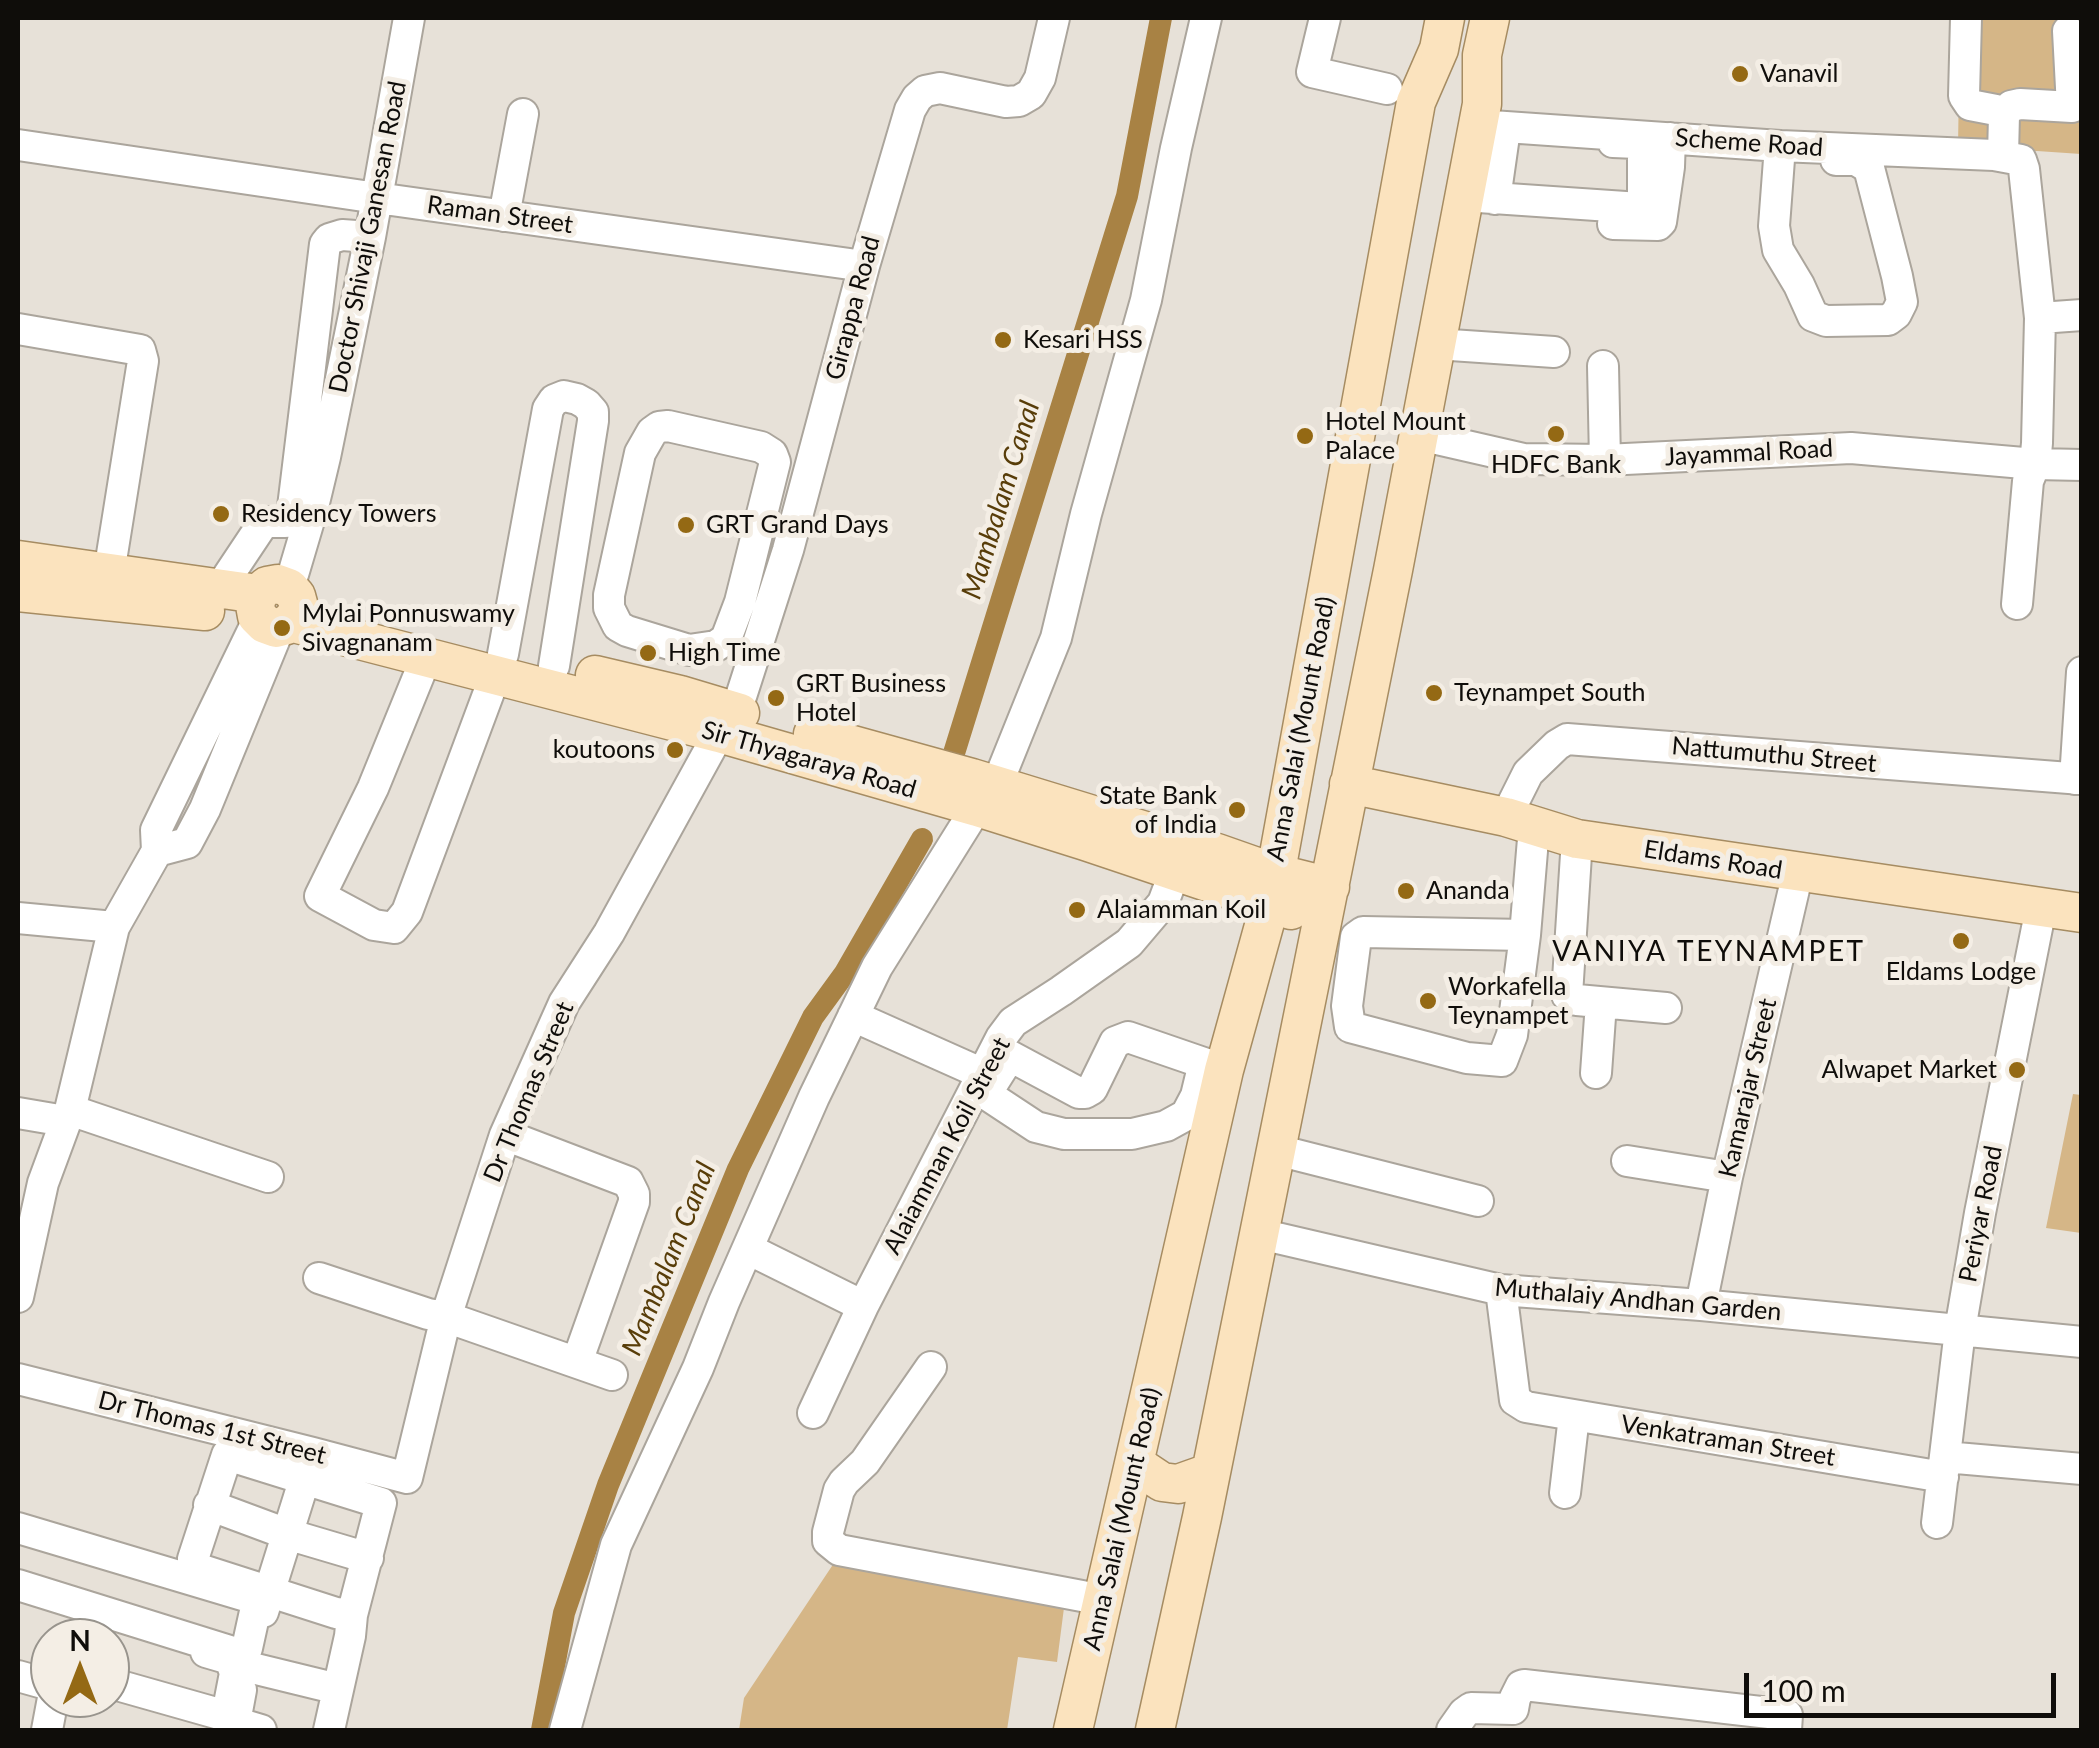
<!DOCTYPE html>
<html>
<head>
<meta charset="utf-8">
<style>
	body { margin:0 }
	#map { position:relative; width:2099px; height:1748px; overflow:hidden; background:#e7e1d8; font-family:Lato,sans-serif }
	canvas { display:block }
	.frame { position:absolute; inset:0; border:20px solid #0f0d0a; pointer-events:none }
	.north { position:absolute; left:30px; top:1618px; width:100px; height:100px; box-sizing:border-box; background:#f4eee5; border:2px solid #98948d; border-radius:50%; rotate:0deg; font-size:28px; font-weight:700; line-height:40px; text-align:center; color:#0f0d0a }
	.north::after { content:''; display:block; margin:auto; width:35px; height:45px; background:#946914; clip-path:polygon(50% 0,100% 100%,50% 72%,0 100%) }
	.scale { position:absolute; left:1744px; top:1673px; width:312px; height:45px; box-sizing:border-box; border:5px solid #0f0d0a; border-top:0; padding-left:12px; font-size:30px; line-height:35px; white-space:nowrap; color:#0f0d0a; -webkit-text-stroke:8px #f4eee5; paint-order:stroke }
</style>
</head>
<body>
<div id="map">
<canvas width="2099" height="1748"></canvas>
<div class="frame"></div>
<div class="north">N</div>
<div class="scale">100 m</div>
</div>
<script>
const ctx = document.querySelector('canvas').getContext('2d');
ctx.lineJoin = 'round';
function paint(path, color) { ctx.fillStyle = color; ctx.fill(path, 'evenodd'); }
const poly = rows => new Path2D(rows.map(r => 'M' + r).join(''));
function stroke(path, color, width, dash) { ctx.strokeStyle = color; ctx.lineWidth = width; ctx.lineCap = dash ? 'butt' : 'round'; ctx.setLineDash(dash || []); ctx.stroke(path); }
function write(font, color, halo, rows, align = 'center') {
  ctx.font = font + ' Lato,sans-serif'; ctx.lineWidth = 10; ctx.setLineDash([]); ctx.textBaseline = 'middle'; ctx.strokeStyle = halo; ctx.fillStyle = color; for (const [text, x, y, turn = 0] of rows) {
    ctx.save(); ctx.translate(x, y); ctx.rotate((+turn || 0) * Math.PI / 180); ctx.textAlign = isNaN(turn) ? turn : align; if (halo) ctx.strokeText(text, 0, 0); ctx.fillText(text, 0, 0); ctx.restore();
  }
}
paint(poly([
	[1960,18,2081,18,2081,154,2037,151,2019,153,1958,147],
	[2073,1094,2081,1095,2081,1233,2046,1228],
	[836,1560,1065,1600,1057,1662,1018,1657,1007,1730,739,1730,744,1698]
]), '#d5b687');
stroke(poly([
	[950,766,1127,196,1161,18],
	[542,1730,564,1613,608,1485,738,1169,813,1017,845,973,922,839]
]), '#a88244', 22);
const minor = poly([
	[1325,18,1312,72,1387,89],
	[1966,18,1964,96,1970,105,1996,110,2004,115],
	[1477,125,1780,146,1994,155,2021,160,2024,169,2040,318,2037,443,2035,464,2028,481,2017,604],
	[18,145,377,198,864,266],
	[1780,146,1774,226,1778,250,1799,285,1813,316,1826,321,1888,320,1896,314,1902,302,1897,276,1869,168,1856,160,1836,160],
	[2003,156,2004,115,2011,106,2020,104,2072,107,2068,31],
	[1464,196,1640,208,1643,202,1643,150,1637,143,1613,142],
	[1495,199,1504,136],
	[504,216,523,114],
	[1613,224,1658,225,1661,222,1669,167,1670,138],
	[2040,318,2082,315],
	[18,329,140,350,143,361,109,573],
	[1436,344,1554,352],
	[1603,366,1605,460],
	[668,426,761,447,772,454,775,462,740,602,726,639,716,646,689,650,627,631,618,626,609,608,609,595,640,453,652,432,659,427,668,426],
	[1419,435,1524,459,1605,460,1851,448,2035,464,2082,465],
	[220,588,264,522,285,522,291,519,292,515,325,244,329,239,342,235,370,237],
	[289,588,313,507,325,457,370,237,409,18],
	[503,654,548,409,554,400,564,396,577,399,586,404,593,412,593,421,554,666],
	[426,658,373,788,320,896,374,925,394,928,407,912,495,676],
	[736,712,788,550,864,266,910,110,917,98,925,91,940,88,1006,102,1019,101,1031,94,1040,78,1054,18],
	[2075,779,2082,672],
	[996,787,1056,638,1086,514,1146,300,1176,148,1206,18],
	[1506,817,1528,773,1557,745,1567,739,2082,779],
	[1577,839,1567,995,1577,1000,1666,1008],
	[157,851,156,830,259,618],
	[18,918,114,927],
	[1525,935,1363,932,1356,937,1347,1006,1350,1027,1467,1058,1502,1061,1512,1035,1525,935,1534,827],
	[853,1016,983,1074],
	[1204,1063,1196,1096,1186,1115,1166,1126,1132,1134,1064,1134,1036,1127,986,1094,1010,1056,1079,1093,1085,1093,1092,1089,1115,1042,1128,1037,1224,1070],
	[1596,1073,1601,1003],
	[70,1110,268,1177],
	[18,1113,65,1121],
	[505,1135,628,1182,634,1194,634,1202,577,1362],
	[1277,1150,1478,1201],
	[1627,1161,1727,1177],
	[1260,1234,1501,1290,1701,1305,2082,1342],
	[748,1249,863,1306,1001,1038,1013,1022,1061,991,1129,943,1163,903,1175,871],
	[319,1278,428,1314,446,1317,612,1375],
	[1501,1290,1515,1400,1526,1407,1943,1477],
	[18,1297,43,1183,70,1110,114,927,157,851,187,843,205,809,280,626],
	[1701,1305,1727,1177,1798,872],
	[931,1367,865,1462,844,1482,839,1490,828,1532,828,1541,839,1550,1103,1600],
	[18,1379,313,1453,407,1478,446,1317,505,1135,564,1003,609,933,719,733],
	[813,1413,863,1306],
	[227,1455,381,1503,352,1615,336,1613,199,1569,193,1559,227,1455],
	[1945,1457,2082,1469],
	[1565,1493,1574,1416],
	[209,1505,287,1534,368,1558],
	[1937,1523,1960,1330,1980,1213,2041,908],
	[18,1528,249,1597,255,1601,256,1607,247,1648,241,1652,233,1652,18,1585],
	[263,1612,309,1465],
	[248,1667,338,1689],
	[18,1676,50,1685],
	[110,1683,223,1715,229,1704,235,1673,230,1659,206,1652],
	[241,1690,236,1717,241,1724,261,1730],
	[47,1730,53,1698],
	[329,1730,350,1636,352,1615],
	[565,1730,616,1545,698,1368,724,1302,814,1097,877,967,977,807],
	[1452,1730,1464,1713,1471,1708,1513,1709,1515,1698,1521,1686,1524,1685,1787,1715,1786,1730]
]);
const major = poly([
	[18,560,258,594,267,586,278,584,289,588,296,596,299,607,295,617,287,625,276,628,265,624,257,616,255,605,258,594],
	[18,592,205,611],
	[290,622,719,733,977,807,1085,841,1291,910],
	[595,675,680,695,740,713],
	[813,734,972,778,1217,853,1274,873,1330,887],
	[1349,784,1506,817,1577,839,2082,913],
	[1135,1464,1162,1482,1178,1484,1209,1473],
	[1073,1730,1224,1070,1270,904,1416,102,1439,49,1445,18],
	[1155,1730,1202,1517,1393,570,1482,104,1482,55,1490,18]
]);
stroke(minor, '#aba59c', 34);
stroke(major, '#a68c62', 41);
stroke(minor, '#fff', 30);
stroke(major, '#fbe3be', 38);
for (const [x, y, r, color] of [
	[1740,74,10,"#946914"],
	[1003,340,10,"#946914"],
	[1556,434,10,"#946914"],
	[1305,436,10,"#946914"],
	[221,514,10,"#946914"],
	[686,525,10,"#946914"],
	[282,628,10,"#946914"],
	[648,653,10,"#946914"],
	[1434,693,10,"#946914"],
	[776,698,10,"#946914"],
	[675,750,10,"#946914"],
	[1237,810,10,"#946914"],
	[1406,891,10,"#946914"],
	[1077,910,10,"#946914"],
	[1961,941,10,"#946914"],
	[1428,1001,10,"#946914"],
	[2017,1070,10,"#946914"]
]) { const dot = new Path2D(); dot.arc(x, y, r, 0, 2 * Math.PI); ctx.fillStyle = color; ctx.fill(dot); stroke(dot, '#f4eee5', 4); }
write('25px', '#0f0d0a', '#f4eee5', [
	["Vanavil",1760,74],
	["Kesari HSS",1023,340],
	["Hotel Mount",1325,422],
	["Palace",1325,451],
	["HDFC Bank",1556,465,"center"],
	["Residency Towers",241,514],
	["GRT Grand Days",706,525],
	["Mylai Ponnuswamy",302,614],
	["Sivagnanam",302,643],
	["High Time",668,653],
	["GRT Business",796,684],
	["Hotel",796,713],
	["Teynampet South",1454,693],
	["koutoons",655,750,"right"],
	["State Bank",1217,796,"right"],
	["of India",1217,825,"right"],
	["Ananda",1426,891],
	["Alaiamman Koil",1097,910],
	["Eldams Lodge",1961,972,"center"],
	["Workafella",1448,987],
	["Teynampet",1448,1016],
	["Alwapet Market",1997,1070,"right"]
], 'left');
write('25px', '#0f0d0a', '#f4eee5', [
	["Scheme Road",1749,143,4],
	["Raman Street",500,215,8],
	["Doctor Shivaji Ganesan Road",368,237,-79],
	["Girappa Road",853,308,-75],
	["Jayammal Road",1749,453,-3],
	["Anna Salai (Mount Road)",1301,729,-79],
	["Nattumuthu Street",1774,755,5],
	["Sir Thyagaraya Road",809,760,16],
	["Eldams Road",1713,860,9],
	["Kamarajar Street",1748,1088,-77],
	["Dr Thomas Street",529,1092,-67],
	["Alaiamman Koil Street",947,1146,-62],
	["Periyar Road",1981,1214,-79],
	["Muthalaiy Andhan Garden",1638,1300,5],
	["Dr Thomas 1st Street",212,1428,14],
	["Venkatraman Street",1728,1441,9],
	["Anna Salai (Mount Road)",1122,1519,-77]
]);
write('italic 28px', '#583d09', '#f4eee5', [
	["Mambalam Canal",1001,500,-73],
	["Mambalam Canal",669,1259,-68]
]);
ctx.letterSpacing = '2.5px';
write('28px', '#0f0d0a', '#f4eee5', [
	["VANIYA TEYNAMPET",1709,952]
]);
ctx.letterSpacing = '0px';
</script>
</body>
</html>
